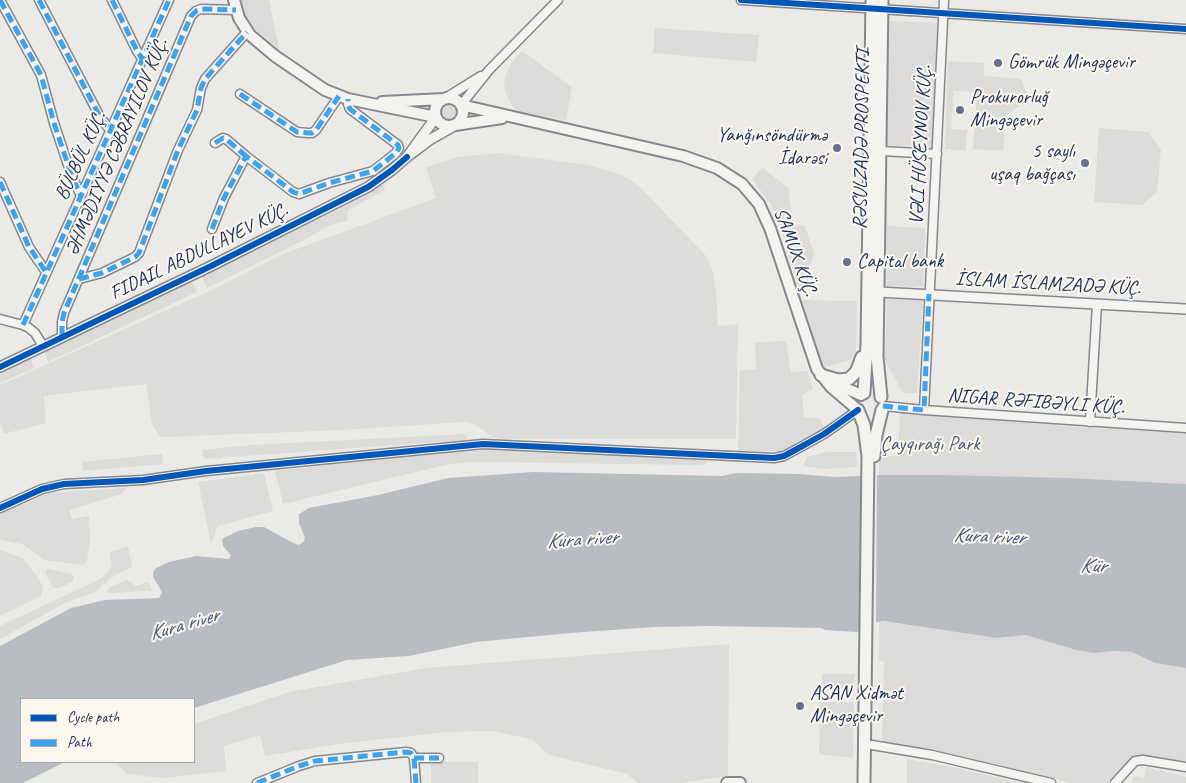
<!DOCTYPE html>
<html>
<head>
<meta charset="utf-8">
<style>
	body { margin:0 }
	#map { position:relative; width:1186px; height:783px; overflow:hidden; background:#eceae6; font-family:Caveat,sans-serif }
	canvas { display:block }
	.legend { position:absolute; left:20px; top:698px; width:175px; height:65px; box-sizing:border-box; background:#fbf7ec; border:1px solid #a1a7b3; margin:0; padding:6px 9px; list-style:none; font-size:15px; color:#1b2f5e }
	.legend li { display:flex; align-items:center; gap:10px; height:25px }
	.legend b { width:25px; border:1px solid #a1a7b3 }
</style>
</head>
<body>
<div id="map">
<canvas width="1186" height="783"></canvas>
<ul class="legend">
<li><b style="height:6px;background:#0057b8"></b>Cycle path</li>
<li><b style="height:6px;background:#3da3ed"></b>Path</li>
</ul>
</div>
<script>
const ctx = document.querySelector('canvas').getContext('2d');
ctx.lineJoin = 'round';
function paint(path, color) { ctx.fillStyle = color; ctx.fill(path, 'evenodd'); }
const poly = rows => new Path2D(rows.map(r => 'M' + r).join(''));
function stroke(path, color, width, dash) { ctx.strokeStyle = color; ctx.lineWidth = width; ctx.lineCap = dash ? 'butt' : 'round'; ctx.setLineDash(dash || []); ctx.stroke(path); }
function write(font, color, halo, rows, align = 'center') {
  ctx.font = font + ' Caveat,sans-serif'; ctx.lineWidth = 4; ctx.setLineDash([]); ctx.textBaseline = 'middle'; ctx.strokeStyle = halo; ctx.fillStyle = color; for (const [text, x, y, turn = 0] of rows) {
    ctx.save(); ctx.translate(x, y); ctx.rotate((+turn || 0) * Math.PI / 180); ctx.textAlign = isNaN(turn) ? turn : align; if (halo) ctx.strokeText(text, 0, 0); ctx.fillText(text, 0, 0); ctx.restore();
  }
}
paint(poly([
	[498,153,589,165,622,175,640,187,706,256,713,272,716,291,718,326,738,324,736,439,501,439,491,436,474,424,464,422,343,430,166,437,159,436,152,424,146,384,44,396,46,423,4,434,0,423,0,385,214,289,283,254,436,198,426,167,458,157],
	[907,759,956,768,1021,783,907,783],
	[431,762,478,762,478,783,431,783],
	[1146,767,1186,777,1186,783,1132,783,1133,776,1144,778]
]), '#dcdcda');
paint(poly([
	[241,0,269,0,280,52,253,27,245,16],
	[888,21,938,23,932,147,887,145],
	[655,28,759,35,756,62,653,53],
	[522,51,572,87,566,120,522,113,514,108,510,102,506,94,504,85,505,77,511,63],
	[948,61,984,63,984,76,1021,79,1029,99,1006,116,1003,151,973,149,977,92,954,91,951,129,967,130,966,151,945,149],
	'442 112a8 8 0 1 1 16 0a8 8 0 1 1-16 0Z',
	[1099,128,1148,132,1161,150,1157,192,1142,205,1094,202],
	[762,167,788,188,794,225,805,226,814,254,800,294,779,223,770,203,752,179],
	[384,184,385,190,348,210,347,221,330,225,302,241,207,288,201,275,333,212],
	[887,226,925,228,923,287,886,286],
	[191,280,197,292,48,362,44,351],
	[887,298,923,301,917,393,903,393,885,360],
	[802,300,857,301,856,358,823,368],
	[786,341,791,372,807,371,813,389,802,395,804,417,819,418,825,428,783,451,738,451,740,370,756,369,755,342],
	[30,357,35,368,0,383,0,371],
	[900,412,1088,428,1186,433,1186,484,1070,478,879,475,879,456,898,456],
	[465,434,468,440,204,459,202,450,251,445],
	[469,449,584,453,706,459,705,464,701,465,472,462,445,465,283,504,275,471],
	[826,452,856,452,857,467,824,469,803,466,807,457],
	[162,454,163,464,83,471,82,462],
	[264,473,273,511,218,526,211,543,198,482],
	[125,488,126,490,119,495,69,510,72,519,89,516,90,542,87,561,82,565,44,560,22,544,0,540,0,514,48,493],
	[128,546,132,567,113,576,95,592,65,603,0,639,0,626,102,578,111,568,110,552],
	[0,550,23,558,38,578,43,588,41,596,0,616],
	[47,569,72,574,74,577,73,581,60,588,53,588,45,572],
	[127,580,136,586,148,582,152,591,106,593,110,587],
	[879,621,1003,638,1012,636,1026,635,1076,650,1094,653,1115,651,1132,652,1155,663,1186,668,1186,761,1183,763,1174,762,1134,755,1109,783,1071,783,926,748,882,742,884,662,879,661],
	[729,644,728,776,681,783,638,783,627,774,549,755,532,739,491,731,447,732,338,744,265,756,260,735,224,746,226,771,162,778,127,774,116,764,118,762,194,762,194,724,289,692,426,668],
	[822,674,855,674,854,690,822,690],
	[820,702,854,702,853,758,819,754]
]), '#dcdbd9');
paint(poly([
	[533,472,722,476,736,473,800,474,835,477,879,475,941,475,1070,478,1186,484,1186,668,1155,663,1132,652,1115,651,1094,653,1076,650,1026,635,997,638,883,621,872,623,857,632,825,630,821,628,710,626,654,627,570,633,476,642,409,656,347,660,194,708,194,699,21,699,21,762,65,762,23,783,0,783,0,646,71,608,105,600,159,598,162,592,153,577,153,572,156,568,169,562,196,556,229,559,231,555,223,546,222,539,238,531,256,527,264,527,293,543,299,545,303,542,305,538,299,523,299,514,309,508,378,495,448,478]
]), '#b9bcc3');
paint(poly([
	[877,472,876,624,863,633,864,473]
]), '#eceae6');
const minor = poly([
	[0,0,41,75,54,123,71,174,81,196],
	[39,0,100,117,111,131],
	[112,0,137,51,143,60],
	[741,0,1186,29],
	[240,94,297,132,308,133,312,133,316,130,339,96],
	[444,99,481,76],
	[461,105,489,70,558,0],
	[215,143,223,138,226,139,246,156],
	[881,151,937,154],
	[0,182,29,247,46,272],
	[212,229,224,198,246,156,293,192,299,194,329,183,373,171,396,153,399,148,398,145,350,109,348,104,348,99],
	[79,279,102,273,135,257,139,253,178,150,197,110,201,88,205,79,247,32],
	[0,319,23,325,29,328,35,333,43,346],
	[23,325,169,0],
	[62,336,62,322,64,313,191,16,196,11,201,9,236,10],
	[883,406,924,410,1186,428],
	[924,410,944,0],
	[1090,422,1097,304],
	[0,508,42,489,64,484,143,480,206,471,483,444,774,458,784,456,797,449,824,434,858,410],
	[872,745,932,755,1051,783],
	[414,758,439,758],
	[257,783,299,766,315,761,406,752,411,753,414,758,416,783],
	[1115,783,1135,761,1143,760,1186,767]
]);
const tertiary = poly([
	[436,117,407,157,431,139,454,126],
	[879,292,1186,309],
	[0,367,209,267,368,187,392,170,407,157]
]);
const secondary = poly([
	[234,0,239,18,250,35,275,56,325,90,348,99,436,117],
	'435 112a14 14 0 1 1 28 0a14 14 0 1 1-28 0Z',
	[382,102,444,99],
	[461,105,683,156,717,168,742,184,759,204,770,228,817,369,831,387,858,410],
	[455,125,502,118],
	[828,380,861,395],
	[727,783,740,783]
]);
const primary = poly([
	[821,375,838,380,849,379,856,372,862,357],
	[864,393,867,344,872,0],
	[881,397,877,357,882,0],
	[858,410,864,425,868,456,864,783],
	[874,456,876,435,882,410]
]);
stroke(minor, '#85888f', 11);
stroke(tertiary, '#85888f', 12);
stroke(secondary, '#85888f', 14);
stroke(primary, '#85888f', 15);
stroke(minor, '#f4f3ef', 8);
stroke(tertiary, '#f4f3ef', 9);
stroke(secondary, '#f4f3ef', 10);
stroke(primary, '#f4f3ef', 11);
stroke(poly([
	[0,0,41,75,54,123,71,174,81,196],
	[39,0,100,117,111,131],
	[112,0,137,51,143,60],
	[240,94,297,132,308,133,312,133,316,130,339,96],
	[215,143,223,138,226,139,246,156],
	[0,182,29,247,46,272],
	[212,229,224,198,246,156,293,192,299,194,329,183,373,171,396,153,399,148,398,145,350,109,348,104,348,99],
	[79,279,102,273,135,257,139,253,178,150,197,110,201,88,205,79,247,32],
	[23,325,169,0],
	[62,336,62,322,64,313,191,16,196,11,201,9,236,10],
	[883,406,924,410,929,294],
	[414,758,439,758],
	[257,783,299,766,315,761,406,752,411,753,414,758,416,783]
]), '#3da3ed', 5, [10, 5]);
stroke(poly([
	[741,0,1186,29],
	[0,367,209,267,368,187,392,170,407,157],
	[0,508,42,489,64,484,143,480,206,471,483,444,774,458,784,456,797,449,824,434,858,410]
]), '#0057b8', 6);
for (const [x, y, r, color] of [
	[998,63,5,"#64708e"],
	[960,110,5,"#64708e"],
	[837,148,5,"#64708e"],
	[1085,163,5,"#64708e"],
	[847,262,5,"#64708e"],
	[800,706,5,"#64708e"]
]) { const dot = new Path2D(); dot.arc(x, y, r, 0, 2 * Math.PI); ctx.fillStyle = color; ctx.fill(dot); stroke(dot, '#fbf7ec', 2); }
write('20px', '#1b2f5e', '#fbf7ec', [
	["Gömrük Mingəçevir",1008,63],
	["Prokurorluğ",970,98],
	["Mingəçevir",970,121],
	["Yanğınsöndürmə",827,136,"right"],
	["İdarəsi",827,159,"right"],
	["5 saylı",1075,152,"right"],
	["uşaq bağçası",1075,175,"right"],
	["Capital bank",857,262],
	["ASAN Xidmət",810,694],
	["Mingəçevir",810,717]
], 'left');
write('20px', '#1b2f5e', '#fbf7ec', [
	["RƏSULZADƏ PROSPEKTI",862,139,-89],
	["VƏLI HÜSEYNOV KÜÇ.",921,145,-87],
	["ƏHMƏDIYYƏ CƏBRAYILOV KÜÇ.",117,147,-67],
	["BÜLBÜL KÜÇ.",81,156,-65],
	["FIDAIL ABDULLAYEV KÜÇ.",199,252,-26],
	["SAMUX KÜÇ.",795,252,70],
	["İSLAM İSLAMZADƏ KÜÇ.",1048,284,3],
	["NIGAR RƏFIBƏYLI KÜÇ.",1036,402,4]
]);
write('20px', '#48577a', '#fbf7ec', [
	["Çayqırağı Park",930,445]
]);
write('italic 21px', '#445378', '#fbf7ec', [
	["Kura river",989,537,2],
	["Kura river",582,540,-4],
	["Kür",1093,566],
	["Kura river",184,625,-16]
]);
</script>
</body>
</html>
